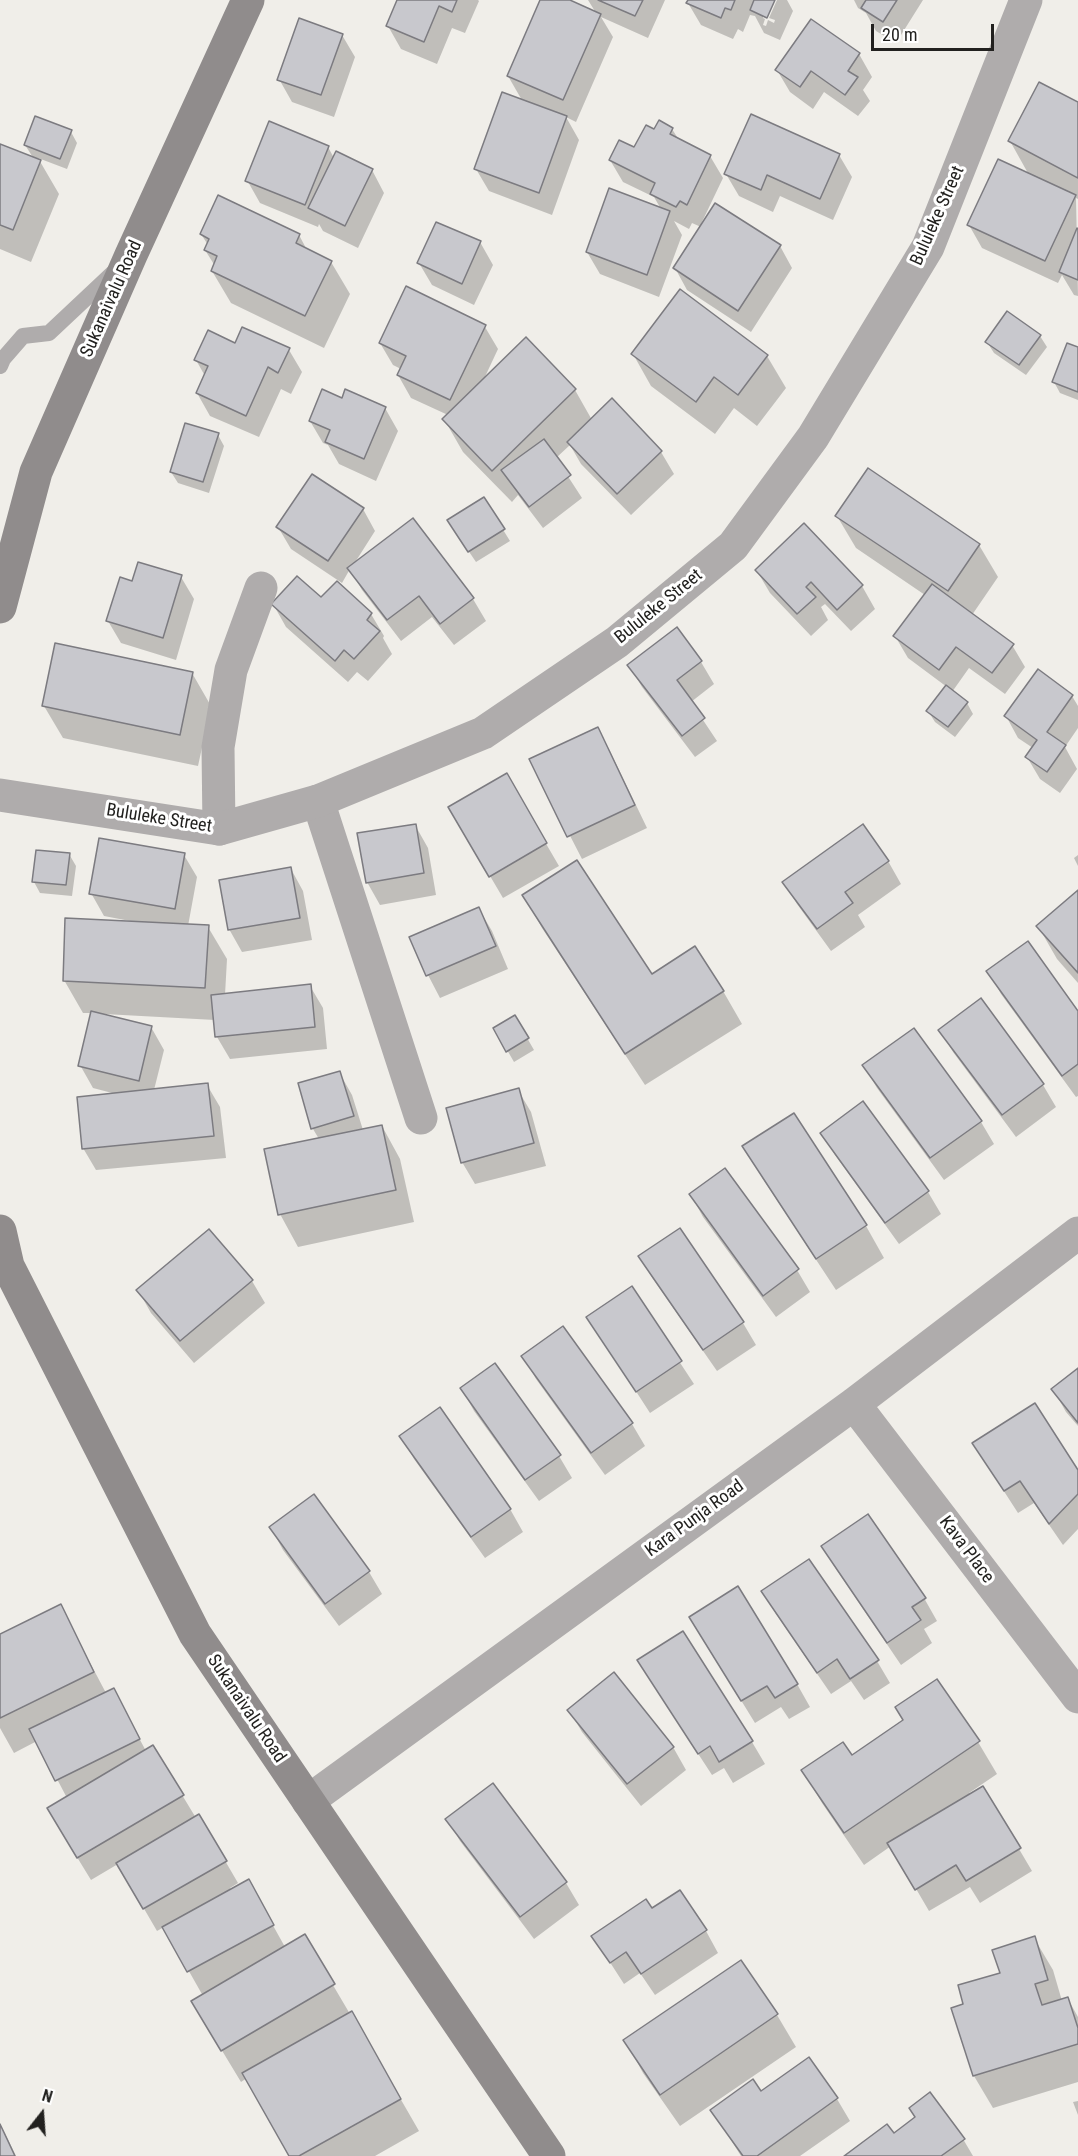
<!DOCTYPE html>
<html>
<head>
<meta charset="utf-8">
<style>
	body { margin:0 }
	#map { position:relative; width:1078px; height:2156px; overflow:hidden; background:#f0eee9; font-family:"Roboto Condensed",sans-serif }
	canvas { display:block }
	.north { position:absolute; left:12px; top:2084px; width:60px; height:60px; -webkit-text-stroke:4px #fff; paint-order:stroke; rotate:17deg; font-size:16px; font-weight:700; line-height:24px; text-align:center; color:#22211f }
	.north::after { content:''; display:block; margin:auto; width:21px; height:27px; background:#22211f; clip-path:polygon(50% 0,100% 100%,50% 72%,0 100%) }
	.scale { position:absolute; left:871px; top:24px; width:123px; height:27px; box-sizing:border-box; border:3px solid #22211f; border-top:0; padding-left:8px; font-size:18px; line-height:21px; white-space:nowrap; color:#22211f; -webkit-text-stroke:4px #fff; paint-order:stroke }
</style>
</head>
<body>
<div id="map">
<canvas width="1078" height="2156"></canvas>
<div class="north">N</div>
<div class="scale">20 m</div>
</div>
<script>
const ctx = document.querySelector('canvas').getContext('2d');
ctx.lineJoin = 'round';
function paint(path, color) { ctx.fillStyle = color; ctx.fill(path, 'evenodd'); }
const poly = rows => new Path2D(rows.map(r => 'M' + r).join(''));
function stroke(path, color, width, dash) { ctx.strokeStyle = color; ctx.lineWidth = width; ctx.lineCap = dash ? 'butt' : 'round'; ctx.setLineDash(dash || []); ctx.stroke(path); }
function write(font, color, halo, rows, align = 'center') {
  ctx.font = font + ' "Roboto Condensed",sans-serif'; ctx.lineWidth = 6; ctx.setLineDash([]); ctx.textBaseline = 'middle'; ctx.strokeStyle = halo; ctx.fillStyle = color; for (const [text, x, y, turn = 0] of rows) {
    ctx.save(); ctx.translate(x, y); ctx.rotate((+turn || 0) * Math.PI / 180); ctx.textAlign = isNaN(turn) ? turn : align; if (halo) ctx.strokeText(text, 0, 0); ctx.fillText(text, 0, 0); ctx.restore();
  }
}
paint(poly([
	[399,0,478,0,479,1,465,33,452,28,437,64,401,49,388,26],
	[542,0,570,0,572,3,596,13,588,0,665,0,648,38,601,17,613,37,576,122,566,117,579,140,552,215,489,191,476,169,523,102,508,76],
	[689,0,787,0,793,11,780,40,764,33,755,16,750,15,743,32,738,29,733,39,701,25,688,3],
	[774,0,777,0,769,18,775,20,774,23,768,20,766,26,763,25,765,19,763,18,763,15],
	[854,0,923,0,896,43,876,31,866,13,858,8],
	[811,21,859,54,872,77,863,90,870,101,858,116,824,92,813,109,790,92,777,70],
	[342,35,355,57,334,117,292,102,279,79],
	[1078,104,1078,199,1076,198,1078,296,1074,295,1062,275,1058,283,982,248,969,225,1029,175,1010,141],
	[672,129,679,140,710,156,723,178,701,224,780,246,792,268,751,332,687,290,675,268,701,227,692,223,689,229,674,221,682,235,659,297,600,274,587,252,661,209,654,197,623,182,610,160,635,149,655,131],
	[71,132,77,143,67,169,38,158,59,194,31,262,0,249,0,145,34,159,25,145],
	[328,147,334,158,372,170,384,193,358,248,323,231,319,224,318,227,260,203,247,180],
	[839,155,852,177,833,220,780,196,773,212,739,196,726,174],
	[201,234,299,235,307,250,331,262,350,294,324,348,231,303,212,271,215,266,205,250,208,245],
	[480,242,493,265,474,305,432,285,419,263],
	[485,327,498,349,483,381,575,390,592,420,661,452,674,474,631,515,581,464,570,445,556,458,582,498,543,528,518,495,512,502,463,452,444,419,448,415,411,398,398,375,401,369,393,365,380,343],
	[1040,336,1047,347,1026,375,994,353,987,342],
	[236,345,289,350,302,372,291,394,281,389,259,437,210,416,197,393,205,376,196,360],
	[1078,349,1078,400,1060,393,1054,382],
	[633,354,767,356,786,388,757,426,734,408,715,434,651,386],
	[342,400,385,408,398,431,376,481,339,464,328,445,323,443,310,421],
	[218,435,224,446,209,493,178,483,171,472],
	[484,499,510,541,476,562,455,531],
	[363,509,375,531,354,564,413,520,473,599,486,621,454,645,432,617,401,641,362,590,350,569,342,583,291,549,278,527],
	[837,516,979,545,998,577,972,615,1012,645,1025,667,1005,694,969,668,952,692,967,703,973,714,955,737,935,722,928,711,947,687,908,658,895,636,925,595,856,548],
	[804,526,862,586,875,609,851,631,825,604,821,607,828,620,811,636,770,593,757,571],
	[181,577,194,599,176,660,121,643,108,621,133,583],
	[321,600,371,614,384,636,383,638,392,654,368,681,357,672,348,682,286,627,273,604],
	[676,629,701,662,714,684,691,702,717,741,695,757,642,687,629,665],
	[1038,671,1072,696,1078,706,1078,728,1065,747,1077,769,1060,793,1040,779,1027,757,1033,748,1018,738,1006,716],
	[192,673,211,706,198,766,63,738,44,706],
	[597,729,610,751,647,828,582,859,531,760],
	[506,775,559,866,503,898,450,808],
	[415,825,428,848,436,895,380,905,367,882],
	[69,854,76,866,72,896,40,893,34,882],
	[184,855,197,877,188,926,208,927,227,959,225,995,310,986,323,1008,327,1049,230,1059,217,1037,215,1020,104,1014,104,1015,151,1027,164,1050,154,1090,207,1085,220,1107,226,1158,96,1170,83,1148,116,1094,93,1088,80,1065,92,1013,83,1013,64,980,130,923,130,921,104,916,91,893],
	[1078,855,1078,866,1074,858],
	[888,861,901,884,858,915,865,927,831,951,797,904,784,882],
	[291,869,303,891,312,940,242,952,229,929],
	[1078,892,1078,983,1057,959,1038,926],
	[524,896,651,976,723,991,742,1024,645,1085,542,928],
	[479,909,492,931,508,969,440,998,428,975,411,938],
	[988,971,1078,1013,1078,1096,1076,1097,1001,994],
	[981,1000,1043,1085,1056,1107,1016,1137,953,1052,940,1030],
	[515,1017,534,1050,514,1062,495,1029],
	[914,1030,981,1122,994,1144,944,1180,877,1088,864,1066],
	[339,1072,352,1095,363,1130,382,1126,400,1159,414,1222,298,1247,280,1214,319,1139,313,1129,299,1084],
	[518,1090,531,1112,546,1166,475,1184,462,1162],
	[863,1103,928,1192,941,1214,899,1244,835,1155,822,1133],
	[793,1115,866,1226,884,1258,836,1290,763,1179,744,1146],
	[691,1195,797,1270,810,1292,776,1317,703,1217],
	[640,1257,743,1323,756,1345,717,1371,653,1279],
	[252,1281,265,1303,194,1363,151,1313,138,1290],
	[631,1288,694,1384,650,1413,588,1317],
	[523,1356,632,1424,645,1446,605,1475,536,1379],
	[1078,1370,1078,1426,1066,1412,1053,1389],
	[462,1389,559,1456,572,1478,539,1501,474,1411],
	[401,1436,510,1509,523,1532,485,1558,414,1459],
	[987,1465,1078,1473,1078,1529,1063,1545,1034,1503,1018,1513],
	[314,1497,369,1572,382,1594,339,1626,283,1550,271,1528],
	[823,1547,924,1598,937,1621,924,1629,932,1643,901,1665,836,1569],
	[763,1592,877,1661,890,1683,864,1700,851,1681,831,1694,776,1614],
	[60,1606,106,1693,113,1690,146,1751,153,1747,196,1818,199,1816,238,1883,230,1888,231,1891,261,1904,285,1947,304,1936,350,2014,351,2013,419,2131,375,2156,291,2156,247,2078,241,2082,212,2034,203,1996,164,1927,157,1931,118,1864,91,1880,61,1831,67,1798,37,1741,14,1753,0,1728,0,1635],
	[704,1640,797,1684,810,1707,789,1719,781,1707,755,1723],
	[936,1681,978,1742,997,1774,969,1793,1019,1849,1032,1871,980,1903,970,1887,929,1911,891,1846,864,1865,822,1803,803,1771,851,1757,904,1721],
	[652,1683,752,1742,765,1764,733,1783,724,1768,712,1775],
	[569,1710,673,1747,686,1770,641,1806,582,1732],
	[492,1786,566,1883,579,1905,534,1939,460,1841,447,1819],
	[652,1910,706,1931,718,1953,655,1995,640,1973,624,1984,593,1936],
	[1034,1938,1053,1970,1062,2001,1068,1999,1078,2017,1078,2082,993,2108,974,2076,953,2009,965,2005,1002,1974],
	[741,1962,777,2015,796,2047,680,2126,643,2073,625,2040],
	[761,2093,837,2099,850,2121,800,2156,741,2156,712,2110],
	[1078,2101,1078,2115,1073,2102],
	[0,2124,5,2133,16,2156,0,2156],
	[894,2135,963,2139,973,2156,847,2156]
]), '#0003');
const building = poly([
	[397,0,457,0,452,12,439,6,424,42,386,26,397,0],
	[540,0,570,0,601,14,563,100,507,76,540,0],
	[598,0,643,0,635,16,598,0],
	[688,0,735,0,731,10,725,8,721,18,686,3,688,0],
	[754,0,775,0,767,18,750,10,754,0],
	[866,0,897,0,883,22,861,8,866,0],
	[299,18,343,34,321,95,277,80,299,18],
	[811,19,860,53,848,71,858,77,845,95,811,71,800,87,775,70,811,19],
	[1039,82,1078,102,1078,178,1008,141,1039,82],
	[502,92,567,116,539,193,474,169,502,92],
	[751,114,840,154,820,199,767,175,761,190,724,174,751,114],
	[35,116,72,130,60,159,24,145,35,116],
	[659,120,673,128,670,134,711,155,687,205,680,201,676,207,650,194,655,183,609,160,619,140,634,147,646,125,654,129,659,120],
	[269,121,329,146,305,205,245,181,269,121],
	[0,144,41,160,13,230,0,225,0,144],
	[336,151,373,169,345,226,308,208,336,151],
	[998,159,1076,195,1045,261,967,225,998,159],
	[609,188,670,211,647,275,586,252,609,188],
	[218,195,300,234,296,243,332,261,305,316,211,271,217,256,204,250,209,239,200,234,218,195],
	[715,203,781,245,738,311,673,268,715,203],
	[436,222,481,241,462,284,417,263,436,222],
	[1077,228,1078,229,1078,280,1059,272,1077,228],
	[406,286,486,325,450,400,397,375,406,356,379,343,406,286],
	[680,289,768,355,738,395,714,377,696,402,631,354,680,289],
	[1007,311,1041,335,1019,365,985,342,1007,311],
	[242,327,290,348,278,373,268,367,246,416,196,393,208,366,194,360,208,330,235,343,242,327],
	[526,337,576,389,492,471,442,419,526,337],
	[1067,343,1078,347,1078,392,1052,382,1067,343],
	[322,389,342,398,345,389,386,407,364,459,325,442,330,430,309,421,322,389],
	[612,398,662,451,617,494,567,442,612,398],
	[185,423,219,433,203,482,170,472,185,423],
	[544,439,571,475,529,507,501,470,544,439],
	[868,468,980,544,948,591,835,516,868,468],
	[312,474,364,508,328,561,276,527,312,474],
	[484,497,505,529,468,552,447,520,484,497],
	[413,518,474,598,440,624,419,596,387,620,347,568,413,518],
	[804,523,863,585,837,610,811,582,806,587,816,597,797,614,755,570,804,523],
	[138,562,182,575,163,638,106,621,120,577,132,581,138,562],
	[297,576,321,597,337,581,372,613,367,620,380,631,354,659,344,650,335,661,271,604,297,576],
	[932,584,1014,644,992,673,956,647,939,670,893,636,932,584],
	[677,627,702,661,677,680,705,718,682,736,627,665,677,627],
	[55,643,193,672,180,735,42,706,55,643],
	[1038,669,1073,695,1047,732,1066,745,1047,772,1025,757,1037,740,1004,716,1038,669],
	[946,685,968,702,948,727,926,711,946,685],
	[598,727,635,805,567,837,529,759,598,727],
	[507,773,547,843,489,877,448,807,507,773],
	[416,824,424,873,366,883,357,833,416,824],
	[863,824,889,861,845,892,853,903,817,929,782,882,863,824],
	[99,838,185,853,175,909,89,894,99,838],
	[36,850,70,853,66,885,32,882,36,850],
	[577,860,652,974,695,946,724,991,625,1054,522,895,577,860],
	[291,867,300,918,228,930,219,880,291,867],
	[1078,890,1078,973,1036,926,1078,890],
	[479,907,496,946,426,976,409,937,479,907],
	[65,918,209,925,205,988,63,981,65,918],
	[1028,941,1078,1011,1078,1064,1062,1076,986,971,1028,941],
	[311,984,315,1027,215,1037,211,995,311,984],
	[981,998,1044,1084,1002,1115,938,1030,981,998],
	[91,1011,152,1026,139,1081,78,1066,91,1011],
	[515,1015,529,1038,506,1052,493,1028,515,1015],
	[914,1028,982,1121,930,1158,862,1065,914,1028],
	[340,1071,354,1116,311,1129,298,1083,340,1071],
	[208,1083,214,1136,82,1149,77,1097,208,1083],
	[519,1088,534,1143,461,1163,446,1108,519,1088],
	[863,1101,929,1191,885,1223,820,1133,863,1101],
	[794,1113,867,1225,816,1259,742,1146,794,1113],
	[382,1125,396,1190,278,1215,264,1149,382,1125],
	[725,1168,799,1269,763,1296,689,1194,725,1168],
	[680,1228,744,1322,703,1350,638,1256,680,1228],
	[209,1229,253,1280,180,1341,136,1290,209,1229],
	[632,1286,682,1361,636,1392,586,1317,632,1286],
	[563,1326,633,1423,591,1453,521,1356,563,1326],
	[495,1363,561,1455,525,1480,460,1388,495,1363],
	[1078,1368,1078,1423,1051,1389,1078,1368],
	[1035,1403,1078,1470,1078,1494,1049,1524,1020,1481,1004,1491,972,1443,1035,1403],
	[440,1407,511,1509,471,1537,399,1436,440,1407],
	[314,1494,370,1571,325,1604,269,1527,314,1494],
	[868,1514,926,1598,912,1607,921,1620,887,1643,821,1546,868,1514],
	[809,1559,879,1660,850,1679,837,1659,817,1673,761,1591,809,1559],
	[738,1586,798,1684,775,1698,767,1686,741,1701,689,1617,738,1586],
	[61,1604,94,1672,0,1718,0,1634,61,1604],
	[683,1631,753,1741,719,1762,710,1746,698,1754,637,1660,683,1631],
	[614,1672,674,1747,627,1784,567,1710,614,1672],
	[937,1679,980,1741,844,1833,801,1770,843,1742,852,1755,903,1720,895,1707,937,1679],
	[114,1688,140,1739,55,1781,29,1729,114,1688],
	[153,1745,184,1795,77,1858,47,1808,153,1745],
	[493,1783,567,1882,520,1917,445,1819,493,1783],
	[983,1786,1021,1848,966,1881,956,1865,915,1890,887,1843,983,1786],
	[199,1814,227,1861,143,1909,116,1863,199,1814],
	[249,1879,274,1925,187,1972,162,1927,249,1879],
	[680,1890,707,1930,641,1974,626,1952,610,1963,591,1936,646,1899,652,1908,680,1890],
	[305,1934,335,1984,221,2051,191,2001,305,1934],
	[1035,1936,1048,1980,1035,1984,1042,2005,1068,1997,1078,2028,1078,2044,973,2076,951,2008,963,2004,958,1985,1000,1973,992,1950,1035,1936],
	[741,1960,778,2014,660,2095,623,2040,741,1960],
	[352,2011,401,2099,299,2156,289,2156,242,2073,352,2011],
	[809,2057,838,2098,757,2156,743,2156,710,2110,753,2079,761,2091,809,2057],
	[930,2092,965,2139,941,2156,844,2156,887,2124,894,2133,915,2117,909,2108,930,2092],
	[0,2124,15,2156,0,2156,0,2124]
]);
paint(building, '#c8c8cd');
stroke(building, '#7c7b80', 1.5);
stroke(poly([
	[0,366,3,359,23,336,49,333,115,271]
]), '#afacac', 16);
stroke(poly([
	[318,801,421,1118],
	[219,829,218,747,231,670,261,588],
	[854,1404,1078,1697],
	[308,1801,854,1404,1078,1233]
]), '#afacac', 33);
stroke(poly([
	[0,795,219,829,318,801,483,733,617,642,733,546,813,437,928,247,1026,0]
]), '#afacac', 33);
stroke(poly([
	[0,607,36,472,131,255,248,0],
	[0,1231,8,1266,195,1634,549,2156]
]), '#908c8c', 33);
write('18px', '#22211f', '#fff', [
	["Bululeke Street",938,216,-66],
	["Sukanaivalu Road",112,299,-66],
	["Bululeke Street",659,607,-39],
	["Bululeke Street",159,819,9],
	["Kara Punja Road",695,1519,-36],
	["Kava Place",966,1550,53],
	["Sukanaivalu Road",246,1709,56]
]);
</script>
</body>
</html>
